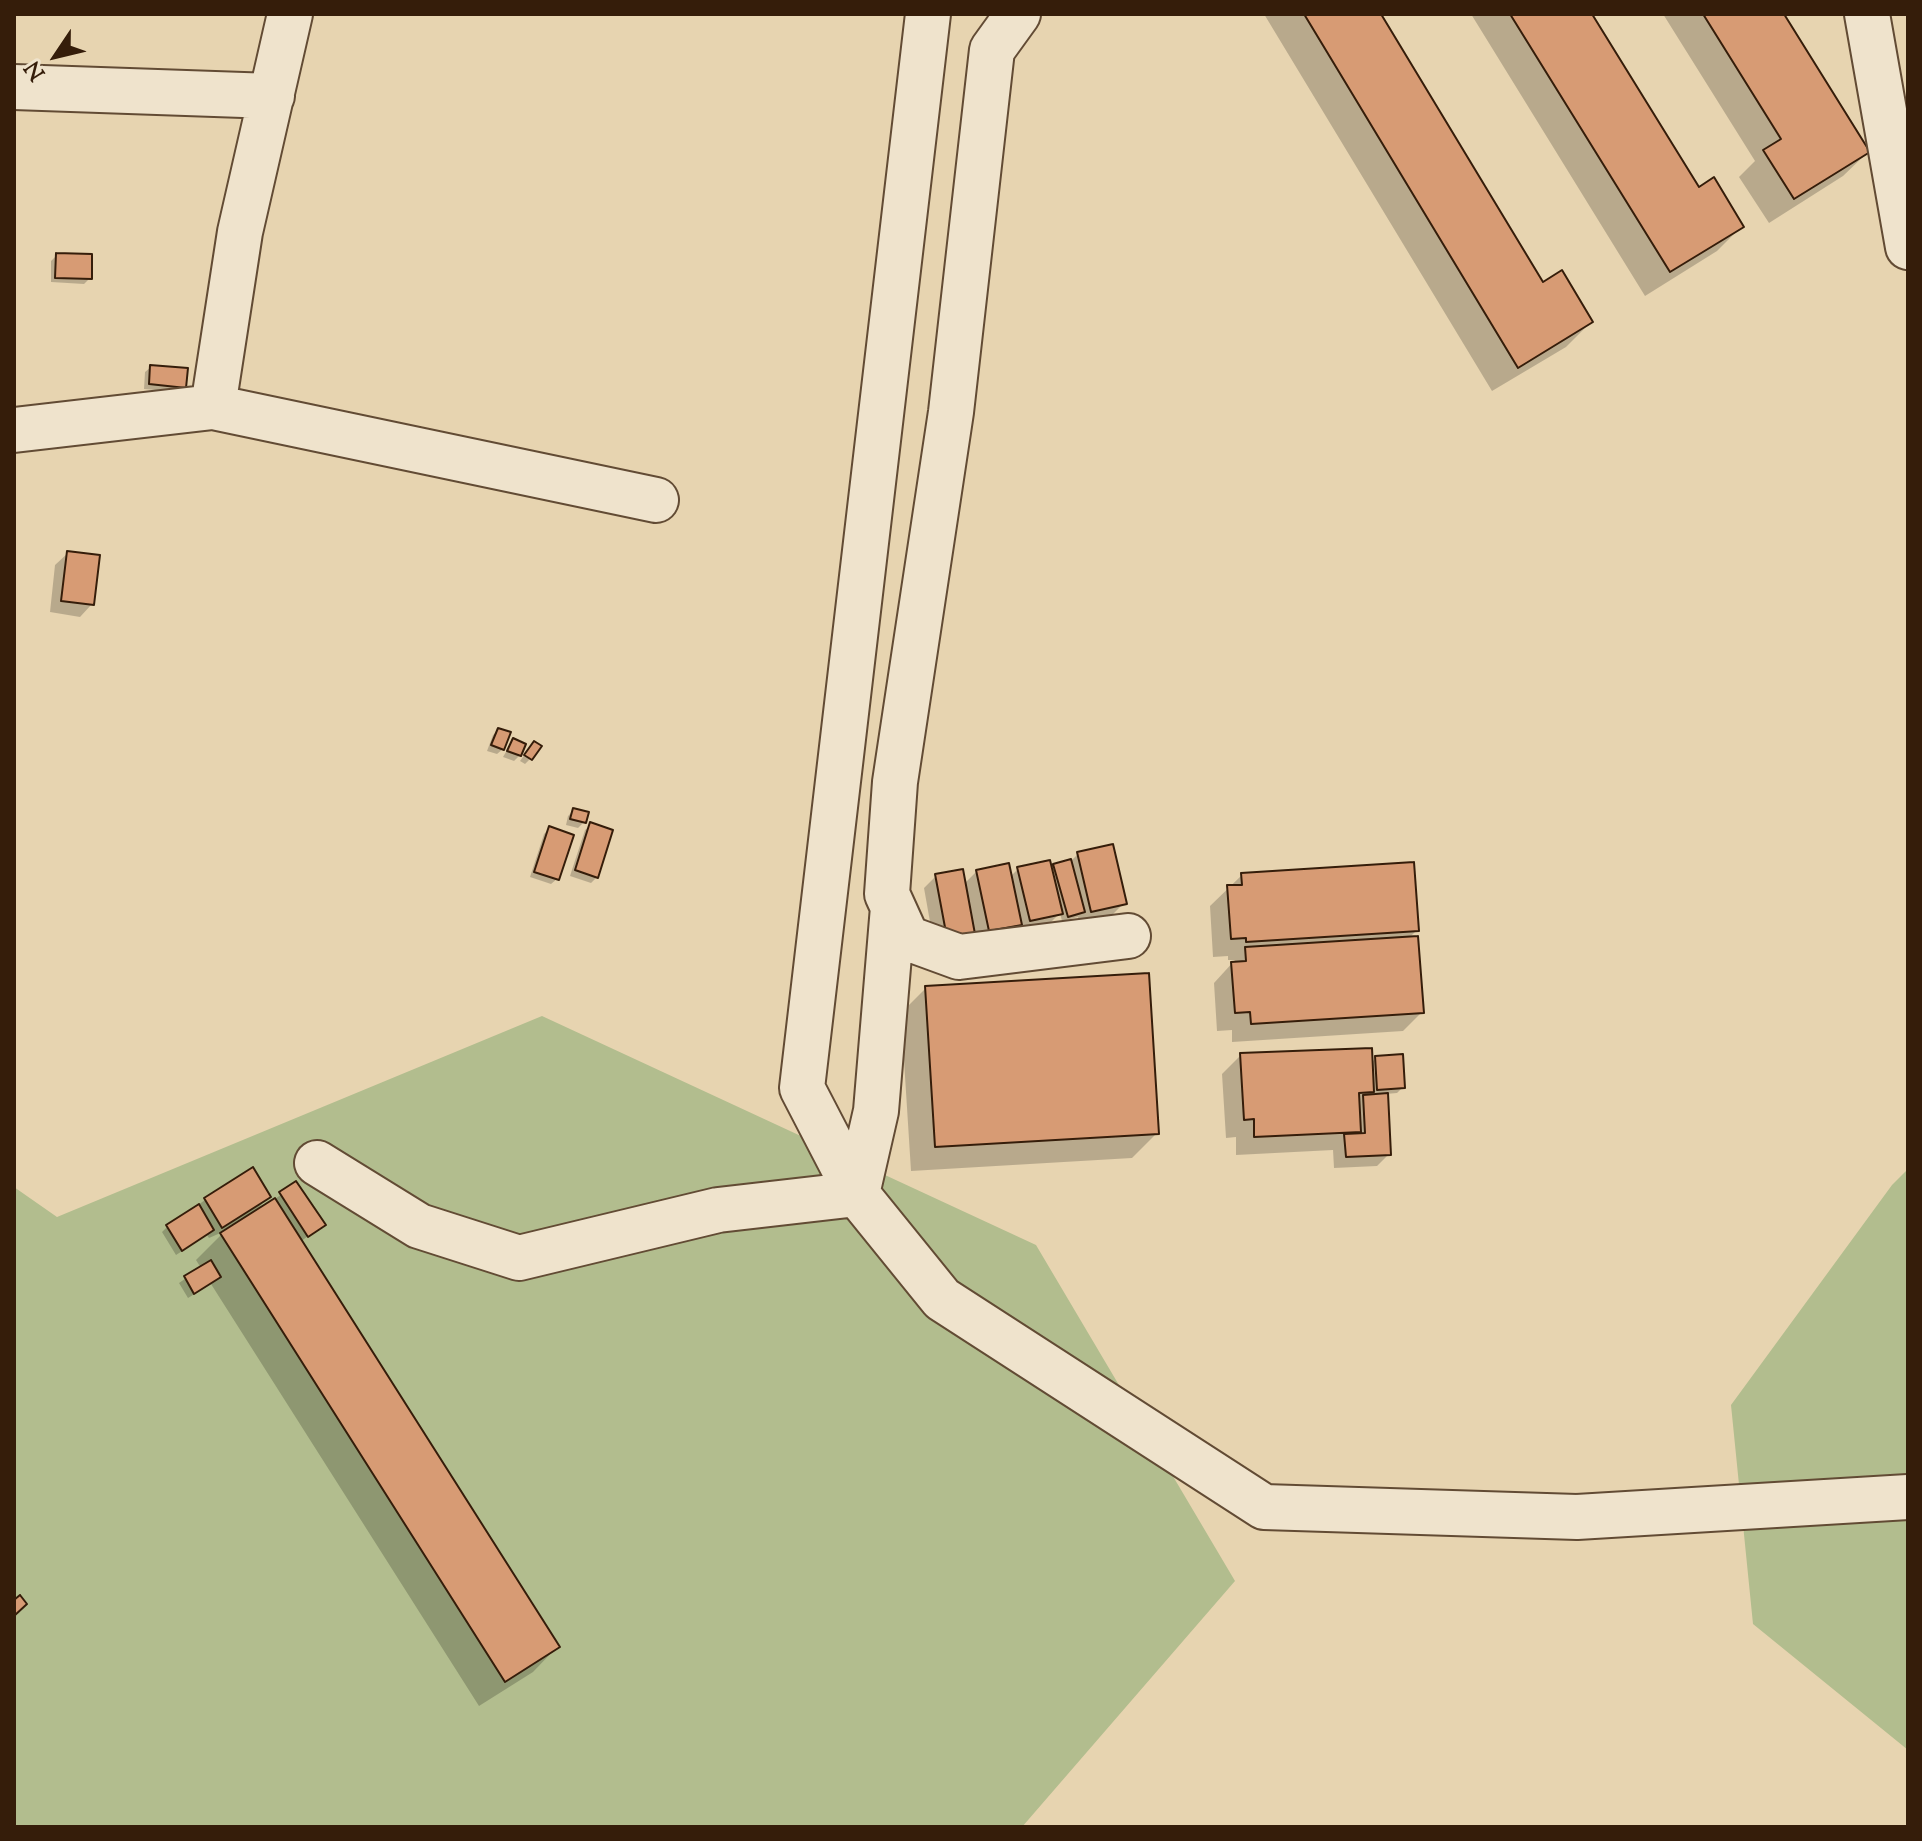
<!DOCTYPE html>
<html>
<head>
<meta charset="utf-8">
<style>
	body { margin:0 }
	#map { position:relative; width:1922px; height:1841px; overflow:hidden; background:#e7d4b0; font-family:"Sorts Mill Goudy",serif }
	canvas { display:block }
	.frame { position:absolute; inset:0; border:16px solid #351d0a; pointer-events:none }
	.north { position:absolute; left:16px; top:16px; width:80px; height:80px; -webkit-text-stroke:6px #efe3cc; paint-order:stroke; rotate:235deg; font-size:22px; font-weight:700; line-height:32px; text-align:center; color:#351d0a }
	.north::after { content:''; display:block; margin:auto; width:28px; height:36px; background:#351d0a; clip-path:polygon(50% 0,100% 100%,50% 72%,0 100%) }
</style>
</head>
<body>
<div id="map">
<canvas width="1922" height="1841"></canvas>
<div class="frame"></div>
<div class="north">N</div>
</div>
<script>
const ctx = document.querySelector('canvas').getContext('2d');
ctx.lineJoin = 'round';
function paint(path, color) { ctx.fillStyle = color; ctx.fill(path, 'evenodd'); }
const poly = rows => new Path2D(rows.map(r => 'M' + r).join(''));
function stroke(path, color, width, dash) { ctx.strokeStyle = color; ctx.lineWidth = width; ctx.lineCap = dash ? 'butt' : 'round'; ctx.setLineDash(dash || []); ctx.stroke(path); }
paint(poly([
	[542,1016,1036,1245,1235,1581,1022,1827,14,1827,14,1187,57,1217],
	[1908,1169,1908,1750,1753,1624,1731,1405,1892,1185]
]), '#b2bd8e');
paint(poly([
	[1264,14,1379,14,1543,285,1591,322,1566,347,1492,391],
	[1471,14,1590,14,1698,189,1742,226,1717,251,1645,296],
	[1663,14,1781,14,1868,152,1843,176,1769,223,1739,177,1755,161],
	[57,255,90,278,84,284,51,282,51,261],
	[151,367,184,387,178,392,144,389,145,372],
	[68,553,92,604,80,617,50,612,55,565],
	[499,730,503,749,497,754,487,751,493,735],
	[513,740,520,755,514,761,503,757],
	[528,750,530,759,525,764,520,761],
	[574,810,584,822,578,828,566,825,568,816],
	[591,825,597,877,591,883,570,876,585,830],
	[549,829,557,879,551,884,530,877,544,834],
	[1078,854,1124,903,1112,915,1079,923,1078,917,1062,921,1060,913,1048,925,1018,932,1017,927,1007,936,977,942,975,931,961,945,935,950,924,888,936,876,964,884,977,871,1010,877,1018,869,1050,870,1055,866,1070,862],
	[1242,875,1417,930,1409,938,1422,1012,1403,1031,1232,1042,1232,1030,1217,1031,1214,983,1235,960,1228,960,1228,956,1213,957,1210,906],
	[926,988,1157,1133,1132,1158,911,1171,901,1013],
	[1241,1055,1371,1063,1376,1058,1403,1087,1397,1093,1386,1094,1389,1154,1377,1166,1334,1168,1333,1150,1236,1155,1236,1137,1226,1138,1222,1074],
	[296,1184,323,1225,300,1242,557,1647,533,1672,479,1706,211,1284,188,1298,179,1283,201,1268,196,1260,225,1231,209,1238,207,1235,176,1255,162,1232,167,1227,205,1200,268,1196,254,1214]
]), '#0003');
const building = poly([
	[1304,14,1381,14,1543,282,1562,270,1593,322,1518,368,1304,14],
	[1510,14,1592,14,1699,187,1714,177,1744,227,1670,272,1510,14],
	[1703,14,1784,14,1870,152,1794,199,1763,150,1781,139,1703,14],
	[56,253,92,254,92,279,55,278,56,253],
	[150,365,188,368,186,388,149,384,150,365],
	[67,551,100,555,94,605,61,601,67,551],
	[498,728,511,732,504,750,491,745,498,728],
	[513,738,526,744,521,756,507,751,513,738],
	[534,741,542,746,532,760,524,755,534,741],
	[573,808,589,812,586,823,570,819,573,808],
	[590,822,613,830,598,878,575,870,590,822],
	[549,826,574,835,559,880,534,872,549,826],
	[1113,844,1127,904,1091,912,1077,852,1113,844],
	[1071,859,1085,912,1068,917,1053,864,1071,859],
	[1050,860,1063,914,1030,921,1017,867,1050,860],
	[1414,862,1419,931,1246,942,1246,938,1231,939,1227,885,1242,885,1241,873,1414,862],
	[1009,863,1022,925,989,931,976,870,1009,863],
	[963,869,975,934,947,938,935,874,963,869],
	[1418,936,1424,1013,1251,1024,1250,1012,1235,1013,1231,962,1246,961,1245,947,1418,936],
	[1149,973,1159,1134,935,1147,925,986,1149,973],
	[1372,1048,1374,1092,1359,1093,1361,1132,1254,1137,1254,1119,1244,1120,1240,1053,1372,1048],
	[1403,1054,1405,1088,1377,1090,1375,1056,1403,1054],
	[1388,1093,1391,1155,1346,1157,1344,1134,1365,1133,1363,1095,1388,1093],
	[253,1167,271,1197,222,1228,204,1198,253,1167],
	[296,1181,326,1225,308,1237,279,1192,296,1181],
	[275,1198,560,1647,505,1682,220,1233,275,1198],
	[199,1204,214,1230,182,1251,166,1225,199,1204],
	[211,1260,221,1277,194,1294,184,1276,211,1260],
	[20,1595,27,1604,14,1616,14,1600,20,1595]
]);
paint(building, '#d79b74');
stroke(building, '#351d0a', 2);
const minor = poly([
	[928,14,802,1088,857,1194,942,1299,1264,1507,1577,1517,1908,1497],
	[1018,14,992,50,951,412,895,782,887,894,907,938,959,957,1128,936],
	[1867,14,1908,247],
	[14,87,272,96],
	[213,407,240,232,290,14],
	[14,430,213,407,656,500],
	[317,1163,419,1226,519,1258,718,1210,857,1194,876,1111,893,907]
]);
stroke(minor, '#624b34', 48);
stroke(minor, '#efe3cc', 44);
</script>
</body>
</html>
